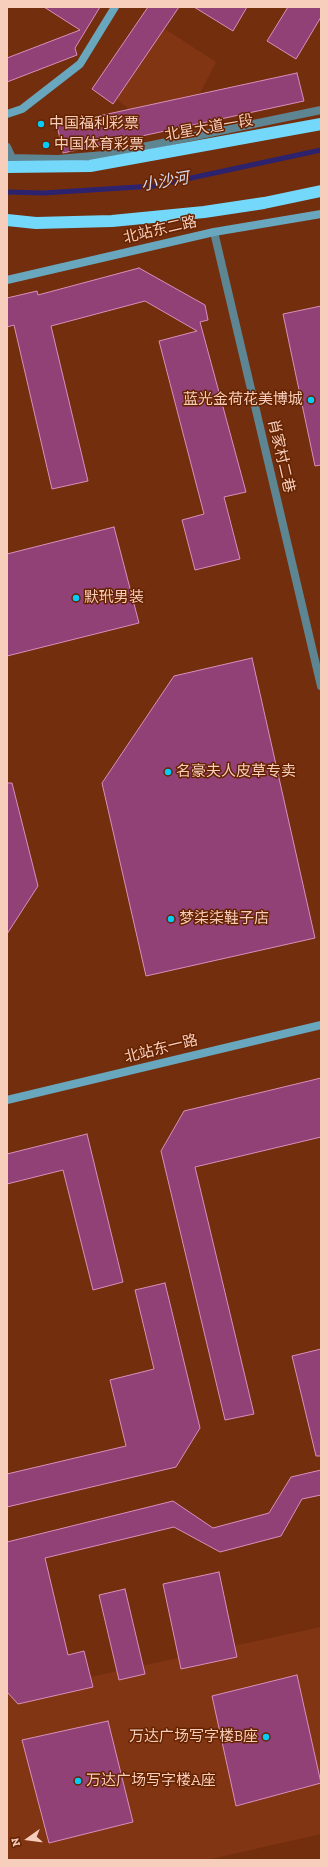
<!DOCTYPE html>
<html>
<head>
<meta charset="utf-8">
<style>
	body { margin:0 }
	#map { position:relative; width:328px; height:1867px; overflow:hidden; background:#732e0e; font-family:"Zilla Slab",serif }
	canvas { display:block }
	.frame { position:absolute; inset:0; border:8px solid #f7cdbc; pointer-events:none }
	.north { position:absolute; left:8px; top:1819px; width:40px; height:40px; -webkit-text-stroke:3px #662300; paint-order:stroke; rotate:256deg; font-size:11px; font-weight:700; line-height:16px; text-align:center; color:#f7cdbc }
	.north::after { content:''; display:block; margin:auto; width:14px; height:18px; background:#f7cdbc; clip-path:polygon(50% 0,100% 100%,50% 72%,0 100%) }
</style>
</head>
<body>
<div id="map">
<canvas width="328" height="1867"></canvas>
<div class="frame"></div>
<div class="north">N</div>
</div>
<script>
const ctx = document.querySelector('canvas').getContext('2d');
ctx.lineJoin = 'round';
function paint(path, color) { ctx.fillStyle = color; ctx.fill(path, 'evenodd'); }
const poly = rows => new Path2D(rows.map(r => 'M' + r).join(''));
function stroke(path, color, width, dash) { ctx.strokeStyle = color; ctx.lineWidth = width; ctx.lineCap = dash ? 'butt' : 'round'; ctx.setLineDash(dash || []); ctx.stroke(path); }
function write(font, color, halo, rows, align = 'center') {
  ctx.font = font + ' "Zilla Slab","Noto Sans SC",serif'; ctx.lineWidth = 3; ctx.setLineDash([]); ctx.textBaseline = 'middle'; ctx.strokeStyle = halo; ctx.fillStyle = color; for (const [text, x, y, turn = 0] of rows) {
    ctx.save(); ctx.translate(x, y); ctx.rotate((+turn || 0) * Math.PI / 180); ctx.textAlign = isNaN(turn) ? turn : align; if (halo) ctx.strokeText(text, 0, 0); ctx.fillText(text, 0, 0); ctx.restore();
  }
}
paint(poly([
	[151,20,216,62,197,99,134,113,104,89],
	[321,1627,321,1834,207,1860,7,1860,7,1695]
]), '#823512');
stroke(poly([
	[7,192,43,193,154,186,321,150]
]), '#2c226e', 5);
const building = poly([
	[44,7,100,7,75,48,77,55,7,82,7,58,80,30,44,7],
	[148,7,179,7,113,104,92,89,148,7],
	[194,7,247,7,233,31,194,7],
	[288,7,321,7,321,17,296,59,267,41,288,7],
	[297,73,304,101,63,153,57,125,297,73],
	[139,268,205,305,208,320,200,322,246,492,224,497,240,559,195,570,182,520,204,514,159,341,197,331,145,301,51,326,88,481,52,489,14,325,7,327,7,298,37,291,38,295,139,268],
	[321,306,321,465,315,466,283,314,321,306],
	[114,527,139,623,7,656,7,554,114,527],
	[252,658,315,938,146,976,102,783,174,676,252,658],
	[7,783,12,783,38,886,7,934,7,783],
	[321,1078,321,1137,195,1167,254,1414,225,1420,161,1151,184,1111,321,1078],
	[87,1134,123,1282,93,1290,63,1170,7,1184,7,1154,87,1134],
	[165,1283,200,1428,176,1467,7,1507,7,1474,126,1446,110,1380,154,1369,135,1290,165,1283],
	[321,1349,321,1456,316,1456,292,1356,321,1349],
	[321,1470,321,1495,302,1499,281,1536,220,1552,174,1527,45,1558,68,1655,84,1651,93,1687,18,1704,7,1692,7,1542,173,1501,213,1528,269,1513,291,1477,321,1470],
	[219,1572,237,1657,181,1669,163,1584,219,1572],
	[125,1589,145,1674,119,1680,99,1595,125,1589],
	[297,1675,321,1783,236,1806,212,1696,297,1675],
	[108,1721,133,1822,49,1843,22,1740,108,1721]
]);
paint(building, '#914176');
stroke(building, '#d88fbc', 1);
stroke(poly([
	[7,147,12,158],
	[7,158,58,159,104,155,321,110],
	[214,232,321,686]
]), '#5e8592', 8);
stroke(poly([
	[7,114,22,109,80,64,115,7],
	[7,280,214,232,321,214],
	[7,1100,321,1025]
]), '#68a7bd', 8);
stroke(poly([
	[7,167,90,166,321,124],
	[7,220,36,223,112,221,204,212,264,203,321,191]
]), '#73d8fa', 12);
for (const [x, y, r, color] of [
	[41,124,4,"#05cbf9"],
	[46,145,4,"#05cbf9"],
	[311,400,4,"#05cbf9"],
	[76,598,4,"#05cbf9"],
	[168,772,4,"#05cbf9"],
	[171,919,4,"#05cbf9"],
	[266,1737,4,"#05cbf9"],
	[78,1781,4,"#05cbf9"]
]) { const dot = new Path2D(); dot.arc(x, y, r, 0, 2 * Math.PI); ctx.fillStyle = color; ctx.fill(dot); stroke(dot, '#662300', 1.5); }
write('15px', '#f7cdbc', '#662300', [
	["中国福利彩票",49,124],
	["中国体育彩票",54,145],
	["蓝光金荷花美博城",303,400,"right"],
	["默玳男装",84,598],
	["名豪夫人皮草专卖",176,772],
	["梦柒柒鞋子店",179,919],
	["万达广场写字楼B座",258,1737,"right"],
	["万达广场写字楼A座",86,1781]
], 'left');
write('15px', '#f7cdbc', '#662300', [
	["北星大道一段",209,128,-10],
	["北站东二路",160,230,-13],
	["肖家村二巷",281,456,77],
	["北站东一路",161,1049,-14]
]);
write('italic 16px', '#d8daf1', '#662300', [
	["小沙河",165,182,-9]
]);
</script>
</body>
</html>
